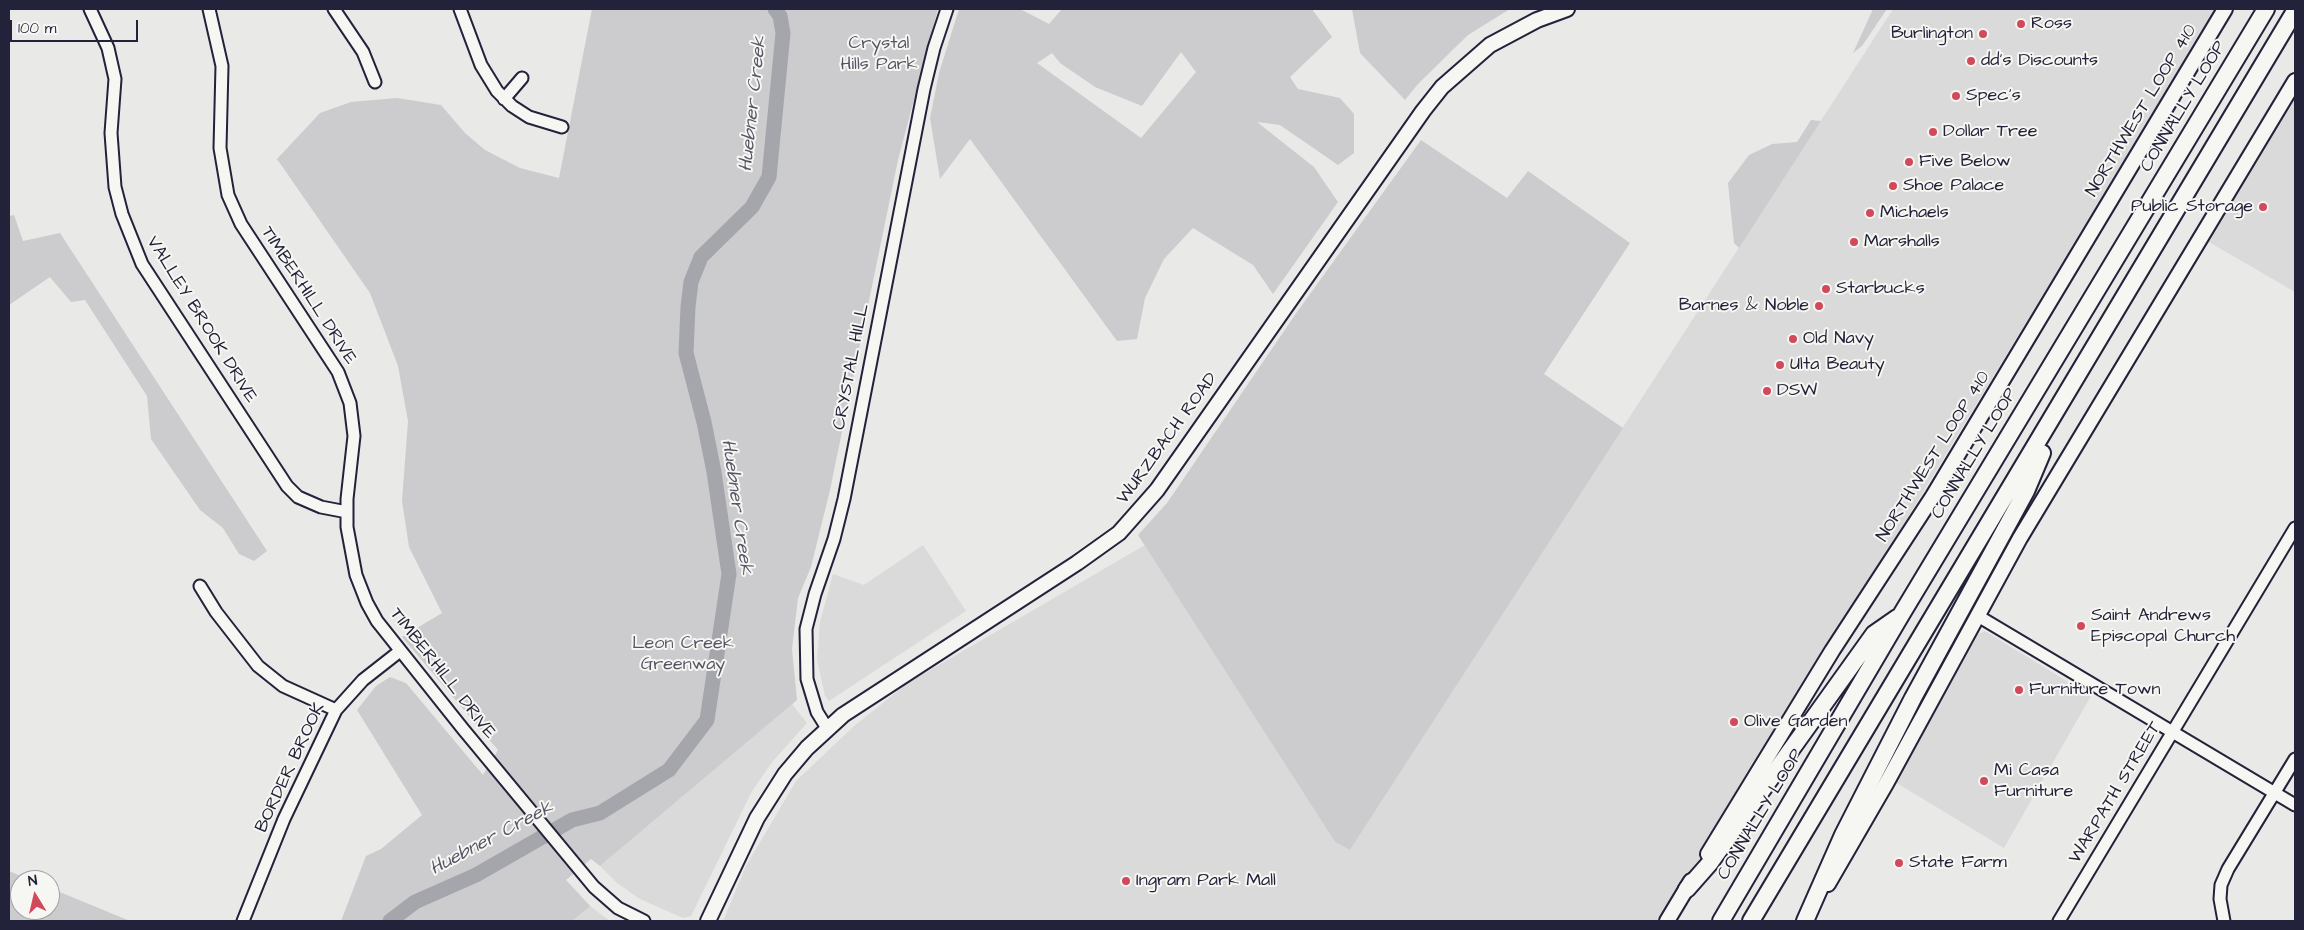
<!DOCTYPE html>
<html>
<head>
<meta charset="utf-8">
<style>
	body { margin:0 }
	#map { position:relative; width:2304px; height:930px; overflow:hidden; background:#e9e9e7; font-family:"Architects Daughter",sans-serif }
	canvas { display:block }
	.frame { position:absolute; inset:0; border:10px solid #22223b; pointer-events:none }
	.north { position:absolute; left:10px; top:870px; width:50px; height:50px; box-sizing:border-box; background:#f6f6f2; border:1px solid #a1a1a9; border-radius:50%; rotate:351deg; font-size:14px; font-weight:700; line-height:20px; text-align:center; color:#22223b }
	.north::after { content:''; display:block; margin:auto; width:18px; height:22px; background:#d1495b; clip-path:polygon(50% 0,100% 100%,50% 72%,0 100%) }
	.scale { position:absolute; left:10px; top:20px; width:128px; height:22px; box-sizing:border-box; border:2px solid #22223b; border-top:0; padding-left:6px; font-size:15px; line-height:18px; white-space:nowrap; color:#22223b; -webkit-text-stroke:4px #f6f6f2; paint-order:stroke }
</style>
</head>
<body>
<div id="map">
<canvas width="2304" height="930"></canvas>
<div class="frame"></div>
<div class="north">N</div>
<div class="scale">100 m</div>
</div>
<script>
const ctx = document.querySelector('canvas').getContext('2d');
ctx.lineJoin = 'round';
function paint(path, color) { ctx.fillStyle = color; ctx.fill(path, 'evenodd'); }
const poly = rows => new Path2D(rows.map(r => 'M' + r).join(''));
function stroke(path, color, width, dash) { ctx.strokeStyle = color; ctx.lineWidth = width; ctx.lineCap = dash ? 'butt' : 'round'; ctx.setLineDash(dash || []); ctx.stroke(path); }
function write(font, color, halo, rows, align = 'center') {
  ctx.font = font + ' "Architects Daughter",sans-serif'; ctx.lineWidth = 4; ctx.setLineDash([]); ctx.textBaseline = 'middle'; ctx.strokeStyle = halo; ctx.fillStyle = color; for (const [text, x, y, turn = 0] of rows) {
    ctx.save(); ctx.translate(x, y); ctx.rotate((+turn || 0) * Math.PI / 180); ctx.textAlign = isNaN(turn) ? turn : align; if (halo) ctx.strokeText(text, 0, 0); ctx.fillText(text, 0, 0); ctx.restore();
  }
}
paint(poly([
	[1893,9,2216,9,1663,921,723,921,746,866,796,781,853,727,908,683,1145,545,1335,842,1350,850],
	[2295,99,2295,292,2209,242],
	[923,545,966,611,829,701,825,696,817,660,820,622,833,574,864,585],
	[1985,631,2091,696,2004,848,1895,782,1978,634],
	[792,704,807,723,773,761,752,791,691,916,683,918,640,899,617,883,600,866],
	[566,880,590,906,610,921,517,921]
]), '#dadada');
paint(poly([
	[592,9,938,9,898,160,830,490,811,567,798,598,792,649,797,700,600,866,591,859,566,880,590,906,572,921,341,921,366,856,381,849,422,815,357,710,376,686,390,677,406,683,483,775,498,750,402,637,442,613,409,547,402,501,408,421,398,366,370,293,277,159,320,113,351,102,397,98,441,105,465,133,485,150,520,168,559,178],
	[959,9,1020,9,1049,24,1062,9,1312,9,1332,37,1290,77,1298,89,1340,98,1354,114,1354,153,1338,165,1280,125,1257,122,1314,167,1338,202,1273,294,1253,265,1193,228,1164,259,1145,298,1137,339,1117,341,970,139,940,179,930,118,939,73],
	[1181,52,1196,72,1141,138,1037,63,1052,53,1060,63,1095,87,1142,106],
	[1352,9,1510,9,1468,35,1418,84,1405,100,1360,53],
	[1873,9,1887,9,1862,46,1853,53],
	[1811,120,1821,121,1739,248,1734,243,1728,183,1749,155,1772,144,1797,142],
	[1421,140,1507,198,1528,171,1630,243,1544,374,1623,428,1350,850,1335,842,1138,535,1167,503,1297,312],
	[14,215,23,241,60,233,267,551,254,561,239,554,223,528,200,510,151,439,147,396,85,300,71,302,50,277,9,305,9,216],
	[9,871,30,880,20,880,20,910,50,910,50,888,130,921,9,921]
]), '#ccccce');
stroke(poly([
	[390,921,415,902,476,875,572,820,600,813,669,770,707,720,729,574,714,472,704,422,686,353,688,307,691,282,701,257,752,207,769,177,783,33,780,16,775,9]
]), '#a5a5ac', 15);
const minor = poly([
	[90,9,108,48,115,79,111,133,115,187,122,214,142,264,287,486,298,497,321,507,347,512],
	[209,9,222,66,220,148,228,195,241,224,338,372,350,403,354,436,347,499,347,527,356,575,367,603,377,621,463,729,594,887,618,908,644,921],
	[334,9,363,52,375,82],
	[460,9,481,65,497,91,512,106,529,117,562,127],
	[504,99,522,78],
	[200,586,216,612,258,666,283,686,336,710],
	[1978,616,2295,805],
	[827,728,817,712,807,679,806,629,815,594,834,539,844,499,924,89,934,48,947,9],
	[243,921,284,819,336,710,363,680,400,651],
	[2059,921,2295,528],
	[2224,921,2220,899,2221,885,2228,869,2295,759]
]);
const major = poly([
	[1708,854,1832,651,1933,496,2225,9],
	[1828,884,1887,782,2020,538,2295,81],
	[708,921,757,818,785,774,807,748,843,715,1077,563,1119,533,1157,490,1423,111,1442,87,1490,45,1537,20,1567,9],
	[1667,921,1691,881]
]);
const highway = poly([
	[1687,889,1709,864,1874,634,1897,618],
	[1721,921,1901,615,2266,9],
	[1751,921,2295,11],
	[1805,921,1843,835,1913,698,2026,491,2042,453]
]);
stroke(minor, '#22223b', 15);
stroke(major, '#22223b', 18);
stroke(highway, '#22223b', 20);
stroke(minor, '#f6f6f2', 11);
stroke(major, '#f6f6f2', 14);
stroke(highway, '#f6f6f2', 16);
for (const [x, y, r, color] of [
	[2021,24,5,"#d1495b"],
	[1983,34,5,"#d1495b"],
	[1971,61,5,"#d1495b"],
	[1956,96,5,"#d1495b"],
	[1933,132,5,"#d1495b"],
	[1909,162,5,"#d1495b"],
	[1893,186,5,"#d1495b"],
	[2263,207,5,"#d1495b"],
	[1870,213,5,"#d1495b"],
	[1854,242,5,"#d1495b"],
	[1826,289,5,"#d1495b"],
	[1819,306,5,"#d1495b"],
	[1793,339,5,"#d1495b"],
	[1780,365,5,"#d1495b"],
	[1767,391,5,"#d1495b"],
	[2081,626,5,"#d1495b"],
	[2019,690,5,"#d1495b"],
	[1734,722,5,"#d1495b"],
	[1984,781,5,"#d1495b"],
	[1899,863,5,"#d1495b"],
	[1126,881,5,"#d1495b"]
]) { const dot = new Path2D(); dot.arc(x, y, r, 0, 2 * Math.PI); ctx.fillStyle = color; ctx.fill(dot); stroke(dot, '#f6f6f2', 2); }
write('18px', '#22223b', '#f6f6f2', [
	["Ross",2031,24],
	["Burlington",1973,34,"right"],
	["dd's Discounts",1981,61],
	["Spec's",1966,96],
	["Dollar Tree",1943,132],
	["Five Below",1919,162],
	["Shoe Palace",1903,186],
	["Public Storage",2253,207,"right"],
	["Michaels",1880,213],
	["Marshalls",1864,242],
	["Starbucks",1836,289],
	["Barnes & Noble",1809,306,"right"],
	["Old Navy",1803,339],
	["Ulta Beauty",1790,365],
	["DSW",1777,391],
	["Saint Andrews",2091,616],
	["Episcopal Church",2091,637],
	["Furniture Town",2029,690],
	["Olive Garden",1744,722],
	["Mi Casa",1994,771],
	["Furniture",1994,792],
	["State Farm",1909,863],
	["Ingram Park Mall",1136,881]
], 'left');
write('18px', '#555567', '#f6f6f2', [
	["Crystal",879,44],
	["Hills Park",879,65],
	["Leon Creek",683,644],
	["Greenway",683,665]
]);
write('18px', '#22223b', '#f6f6f2', [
	["CONNALLY LOOP",2184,107,-59],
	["NORTHWEST LOOP 410",2142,111,-59],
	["TIMBERHILL DRIVE",308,296,57],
	["VALLEY BROOK DRIVE",201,320,58],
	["CRYSTAL HILL",852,367,-79],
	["WURZBACH ROAD",1168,439,-54],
	["CONNALLY LOOP",1975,454,-59],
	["NORTHWEST LOOP 410",1934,457,-58],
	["TIMBERHILL DRIVE",442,674,52],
	["BORDER BROOK",291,768,-65],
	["WARPATH STREET",2116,793,-59],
	["CONNALLY LOOP",1761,815,-59]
]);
write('italic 19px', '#565668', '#f6f6f2', [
	["Huebner Creek",754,104,-84],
	["Huebner Creek",736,507,82],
	["Huebner Creek",492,839,-28]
]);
</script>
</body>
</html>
